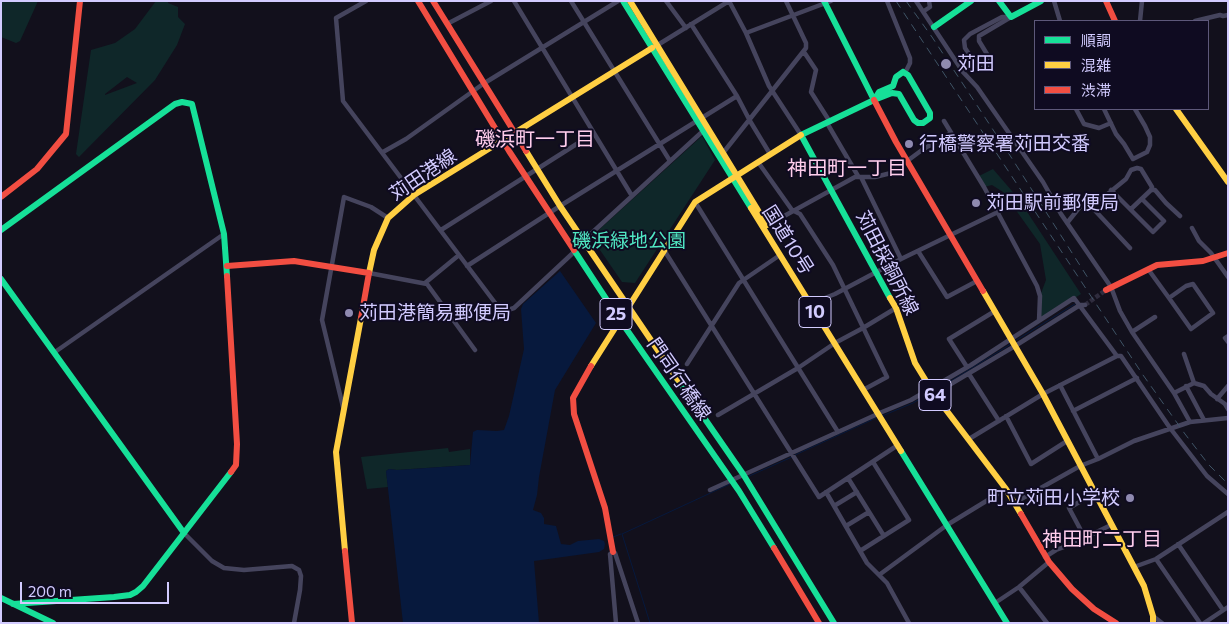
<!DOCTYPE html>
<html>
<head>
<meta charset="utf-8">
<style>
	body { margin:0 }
	#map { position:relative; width:1229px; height:624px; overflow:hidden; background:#12101c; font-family:Commissioner,"Noto Sans JP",sans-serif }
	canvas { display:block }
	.frame { position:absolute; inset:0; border:2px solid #d2cbff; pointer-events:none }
	.legend { position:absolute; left:1034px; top:20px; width:175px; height:90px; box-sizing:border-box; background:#0f0b21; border:1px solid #5d587a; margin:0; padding:6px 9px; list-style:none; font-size:15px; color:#d2cbff }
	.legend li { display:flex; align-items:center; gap:10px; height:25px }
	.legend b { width:25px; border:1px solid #5d587a }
	.scale { position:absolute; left:20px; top:582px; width:149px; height:22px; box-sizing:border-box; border:2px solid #d2cbff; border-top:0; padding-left:6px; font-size:15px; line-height:18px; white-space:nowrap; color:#d2cbff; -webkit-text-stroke:4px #0f0b21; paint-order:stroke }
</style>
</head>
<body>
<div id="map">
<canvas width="1229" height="624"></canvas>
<div class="frame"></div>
<ul class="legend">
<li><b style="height:6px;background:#16e098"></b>順調</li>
<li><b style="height:6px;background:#ffcf43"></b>混雑</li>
<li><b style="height:6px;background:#f24e42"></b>渋滞</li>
</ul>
<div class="scale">200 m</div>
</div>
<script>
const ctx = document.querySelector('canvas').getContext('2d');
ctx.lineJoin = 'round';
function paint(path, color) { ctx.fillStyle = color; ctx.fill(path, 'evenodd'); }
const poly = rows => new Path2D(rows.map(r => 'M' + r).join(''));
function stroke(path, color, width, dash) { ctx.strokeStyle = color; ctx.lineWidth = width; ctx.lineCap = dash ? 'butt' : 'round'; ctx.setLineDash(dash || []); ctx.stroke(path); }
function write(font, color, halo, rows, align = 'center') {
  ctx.font = font + ' Commissioner,"Noto Sans JP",sans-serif'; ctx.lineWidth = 4; ctx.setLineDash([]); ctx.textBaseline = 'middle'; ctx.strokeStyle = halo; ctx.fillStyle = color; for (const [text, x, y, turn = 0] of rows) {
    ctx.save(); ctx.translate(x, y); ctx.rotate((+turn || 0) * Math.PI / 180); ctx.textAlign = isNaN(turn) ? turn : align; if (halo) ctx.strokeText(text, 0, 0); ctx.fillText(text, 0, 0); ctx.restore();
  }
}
paint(poly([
	[1,1,38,1,20,41,16,43,1,37],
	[156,1,168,1,168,3,178,7,178,17,185,24,177,45,155,80,79,157,76,154,91,50,115,43,135,29],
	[127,77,137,83,105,95,105,94],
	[702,136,715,160,635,283,622,282,591,237],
	[993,169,1018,198,1081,294,1039,321,1040,296,1046,280,1040,244,1003,192,992,185,984,187,977,177],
	[448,448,449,452,470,449,470,465,397,470,389,469,386,471,388,487,367,489,361,457]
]), '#0f2729');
paint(poly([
	[560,271,596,323,555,390,539,477,537,495,533,510,541,513,544,518,544,524,556,526,561,544,570,545,578,541,599,539,604,541,605,544,604,549,599,552,534,561,539,623,403,623,386,471,389,469,397,470,470,465,473,432,477,430,497,431,504,430,509,416,524,349,521,309,523,304]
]), '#07193d');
stroke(poly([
	[1015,341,1075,304],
	[936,390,1011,344],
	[882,416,913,403,930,393],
	[795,455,876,418],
	[747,477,792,457],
	[613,537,621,534],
	[650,623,622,534,730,484]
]), '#07193d', 1);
stroke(poly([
	[1085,305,1106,290]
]), '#2f2c3e', 4.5, [4.5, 2]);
stroke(poly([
	[366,1,336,18,343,101,502,312,514,308,574,252],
	[514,1,632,196],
	[571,1,670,161],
	[666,1,686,28],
	[887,1,910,58,910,63,905,73],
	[916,1,963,72,977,87,1043,182,1061,214,1111,287,1120,311,1132,332,1174,393,1190,422],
	[1054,1,1060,21],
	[924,11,930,7,929,1],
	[1002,17,1011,17,979,36,979,41,990,59,988,67,981,68,977,66,965,48,964,40,970,34,1002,17],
	[1140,21,1142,1],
	[1195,21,1220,15,1223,16,1228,15],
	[447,24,491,1],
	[691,24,737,96,750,121,770,154],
	[746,33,831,1],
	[656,46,729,1,746,33,769,86,801,135],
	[804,52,816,70,811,92,830,122],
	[1076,109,1084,124,1099,128,1111,123],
	[1104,109,1116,134,1124,144,1133,159,1147,152,1150,145,1150,137,1145,126,1135,109],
	[944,121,984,187,1037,286,1040,296,1039,321],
	[827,123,858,176],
	[383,152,406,139,483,84,618,1],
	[723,153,806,48,806,43,786,1],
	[758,162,792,210,800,214,833,265,887,377,863,390],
	[861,177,901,259],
	[1111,190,1153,232,1164,221,1142,199],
	[1151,190,1155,190,1166,203,1180,216],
	[695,202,838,432],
	[1087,202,1130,248],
	[1067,223,1083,203,1098,200,1104,197,1126,179,1131,170,1137,168,1141,169,1152,187,1151,190,1131,209],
	[766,226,855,177,875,177,891,173,922,150,951,133],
	[1192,228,1199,241,1211,253,1228,277],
	[441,230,594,133],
	[583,241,703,131],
	[664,250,819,497,898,445],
	[918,251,947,297,977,281],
	[467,266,560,206,737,96],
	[1148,269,1169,298,1191,329,1213,313,1193,284,1186,286,1169,298],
	[369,273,427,284,475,350],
	[425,283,459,255],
	[810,304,835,294,901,259,998,212],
	[1132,332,1155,317],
	[1228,336,1225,338,1228,342],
	[55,352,224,234],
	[1184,354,1194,383],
	[687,364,739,283,780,255],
	[967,367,949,339,995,311],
	[969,374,999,421],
	[1060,385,1098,459],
	[1186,386,1204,420],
	[1174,393,1194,383,1204,386,1211,394,1225,404,1228,409],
	[934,394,1015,346,1080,305,1085,305],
	[1217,399,1228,386],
	[343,407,322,320,344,197,371,207,388,218],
	[1073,411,1137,378],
	[718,415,798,368,835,343,863,328,896,308],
	[1006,416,1031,464,1067,441],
	[969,439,1043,394,1117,356],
	[848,478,884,536],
	[710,490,882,412,911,400,971,365,1074,298,1117,356,1121,356,1170,428,1207,476,1228,494],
	[826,492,867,563,887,583,909,623],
	[1014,503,1080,466,1098,459,1134,441,1190,422,1228,418],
	[834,506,857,492],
	[846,526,869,512],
	[184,533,212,561,224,568,244,570,292,566,299,570,301,576,300,590,294,623],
	[1085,538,1069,508,1095,493],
	[1178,544,1223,610],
	[860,551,909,520,873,462],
	[613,552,615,553,638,623],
	[613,552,610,554,616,623],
	[1045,557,1056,550,1072,544,1111,525],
	[1156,559,1200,623],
	[1134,567,1156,559,1228,512],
	[879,575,947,525,1006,489],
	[1019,587,1047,623],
	[995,603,1019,587,1049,562],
	[1153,616,1162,623],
	[1204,623,1228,607]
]), '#45445d', 4.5);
stroke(poly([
	[623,1,751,208],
	[824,1,874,100,801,135,890,298],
	[999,1,1011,17,1041,1],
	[934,27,971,1],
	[903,72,908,75,930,113,930,118,923,123,918,123,914,120,899,94,892,93,874,100,879,92,893,86,896,77,903,72],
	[1,230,175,104,182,102,192,104,224,234,227,276],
	[574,250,620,320,739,491,774,548],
	[1,279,184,533],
	[678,380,743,474,834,623],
	[901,451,1007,623],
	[1,598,53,623],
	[13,604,114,597,130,595,136,592,143,586,231,472]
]), '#16e098', 6);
stroke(poly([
	[630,1,767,225],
	[1176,109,1228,182],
	[526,151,560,206,678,380],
	[751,208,901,451],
	[369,273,374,250,388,218,414,195,652,48],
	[983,291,1043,394,1144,586,1153,616,1153,623],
	[890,298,896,308,915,363,934,394,1006,489,1021,514],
	[591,366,695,202,801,135],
	[345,551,336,452,361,318]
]), '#ffcf43', 6);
stroke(poly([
	[418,1,509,151,574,250],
	[433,1,526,151],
	[1106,1,1115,21],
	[874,100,896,142,983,291],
	[1,197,37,169,66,134,80,1],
	[227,266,294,261,369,273,361,318],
	[227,276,237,444,236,465,231,472],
	[1106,290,1157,265,1203,261,1228,253],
	[591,366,573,398,574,414,605,508,613,552],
	[1021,514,1049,562,1072,589,1094,609,1116,623],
	[774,548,819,623],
	[345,551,352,623]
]), '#f24e42', 6);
stroke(poly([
	[896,1,1143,375,1185,434,1209,465,1228,484],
	[906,1,932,37,1011,157,1088,278]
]), '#3f5466', 1, [8, 6]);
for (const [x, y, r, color] of [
	[946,64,6,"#8f8ab0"],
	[909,144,5,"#8f8ab0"],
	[976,203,5,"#8f8ab0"],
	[349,313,5,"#8f8ab0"],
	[1130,498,5,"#8f8ab0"]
]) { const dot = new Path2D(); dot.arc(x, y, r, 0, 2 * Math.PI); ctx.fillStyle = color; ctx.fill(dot); stroke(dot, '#0f0b21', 2); }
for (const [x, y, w] of [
	[815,312,32],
	[616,314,32],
	[935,395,32]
]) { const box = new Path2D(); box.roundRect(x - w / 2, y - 15.5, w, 31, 4); ctx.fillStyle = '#0f0b21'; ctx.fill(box); stroke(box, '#d2cbff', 1); }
write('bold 18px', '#d2cbff', null, [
	["10",815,312],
	["25",616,314],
	["64",935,395]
]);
write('19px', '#d2cbff', '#0f0b21', [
	["苅田",957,64],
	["行橋警察署苅田交番",919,144],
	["苅田駅前郵便局",986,203],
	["苅田港簡易郵便局",359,313],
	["町立苅田小学校",1120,498,"right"]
], 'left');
write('19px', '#d2cbff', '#0f0b21', [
	["苅田港線",423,175,-34],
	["国道10号",788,240,58],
	["苅田採銅所線",887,263,63],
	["門司行橋線",679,379,55]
]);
write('19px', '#50e7c3', '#0f0b21', [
	["磯浜緑地公園",629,241]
]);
write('20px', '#ffcdec', '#0f0b21', [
	["磯浜町一丁目",535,139],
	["神田町一丁目",847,168],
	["神田町二丁目",1102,539]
]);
</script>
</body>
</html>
